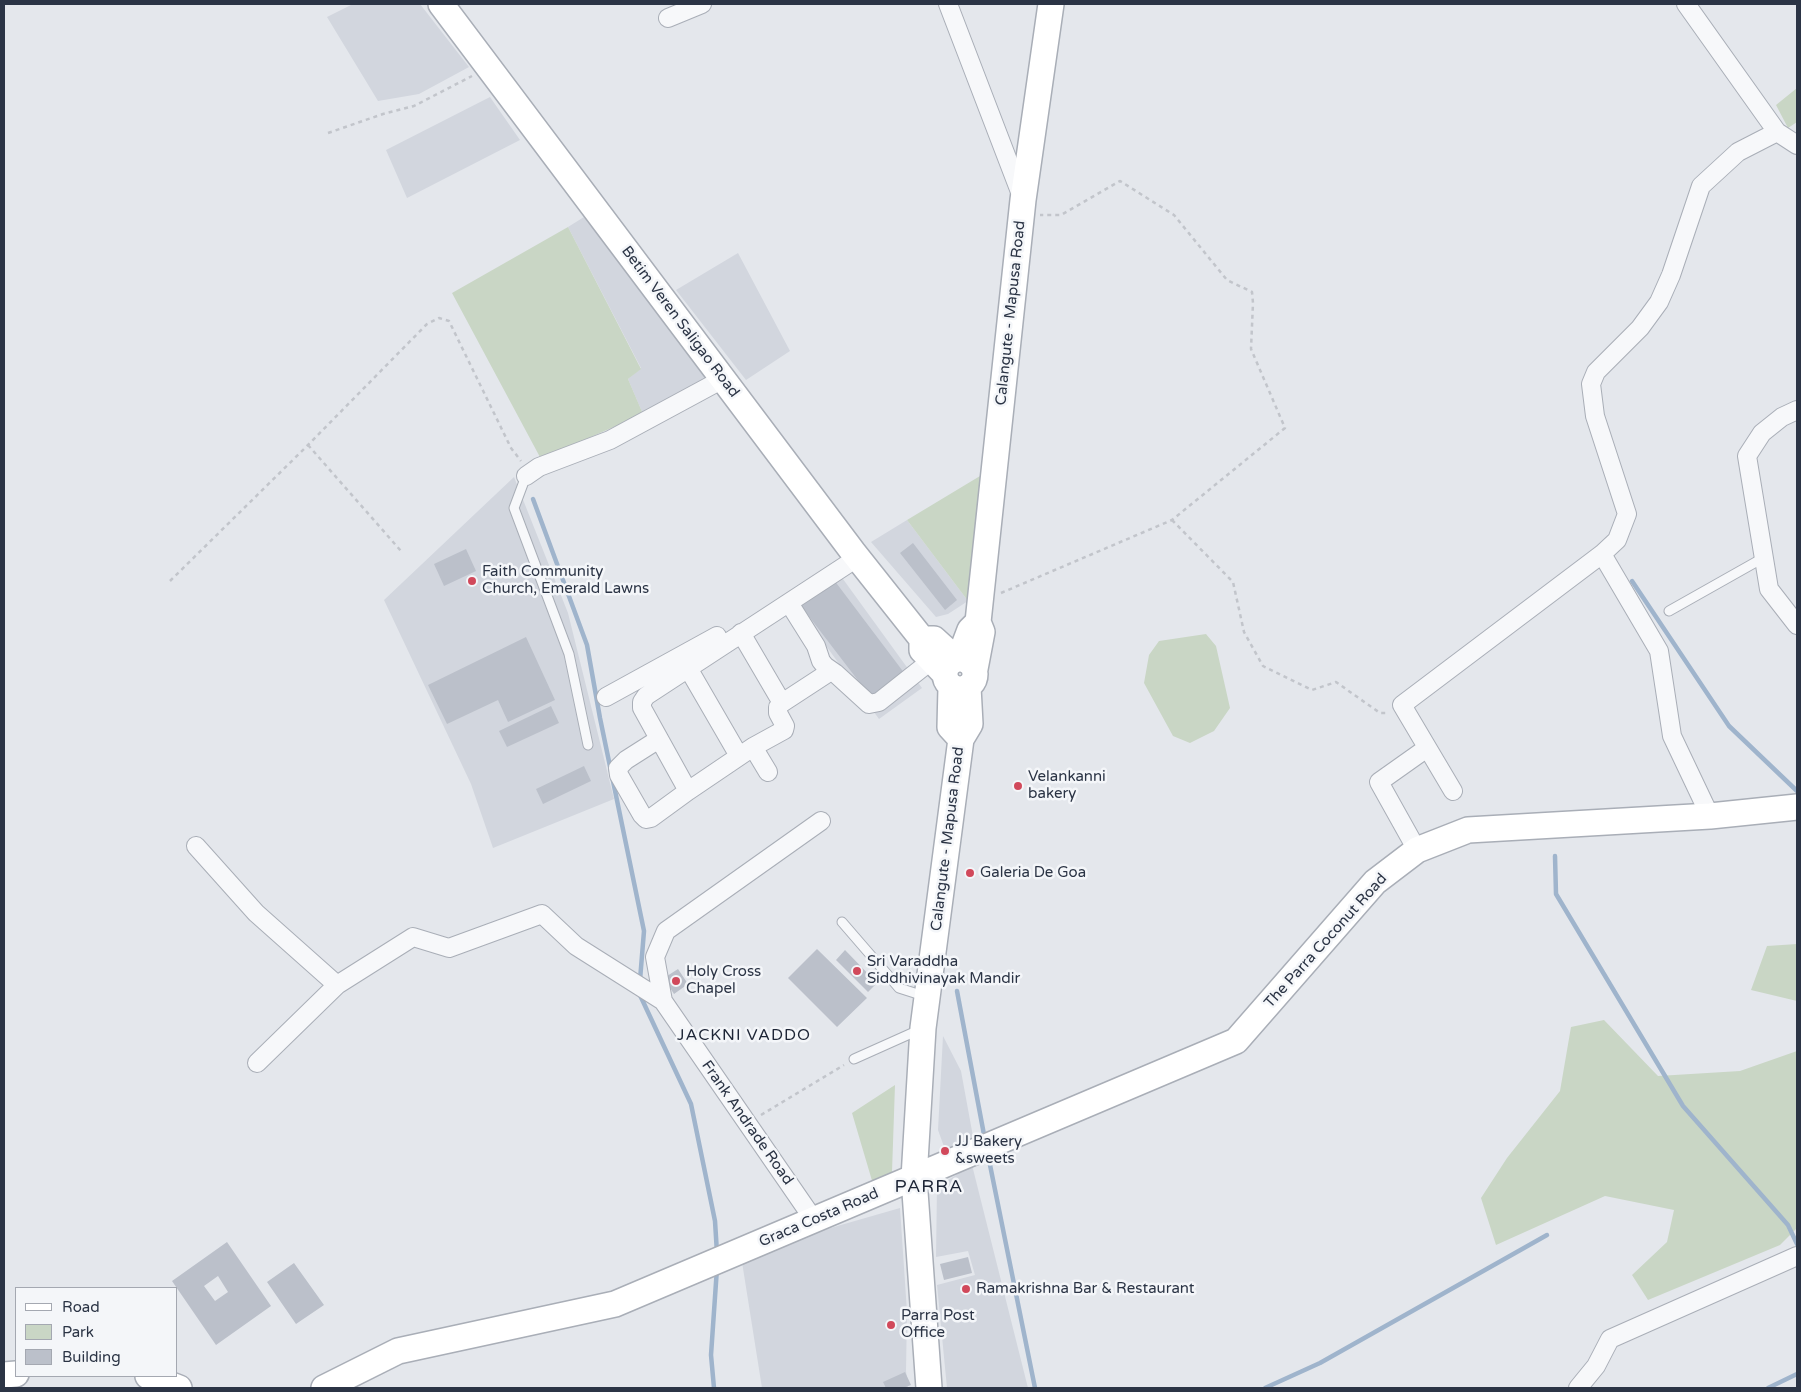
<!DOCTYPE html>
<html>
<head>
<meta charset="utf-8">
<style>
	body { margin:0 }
	#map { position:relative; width:1801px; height:1392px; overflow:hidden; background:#e4e7ec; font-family:"Varela Round",sans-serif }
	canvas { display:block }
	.frame { position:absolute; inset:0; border:5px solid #2b3445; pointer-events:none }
	.legend { position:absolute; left:15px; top:1287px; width:162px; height:90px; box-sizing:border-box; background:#f4f6f9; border:1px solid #a4a8b1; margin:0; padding:6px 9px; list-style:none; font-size:15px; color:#2b3445 }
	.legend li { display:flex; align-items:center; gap:10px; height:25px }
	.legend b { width:25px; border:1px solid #a4a8b1 }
</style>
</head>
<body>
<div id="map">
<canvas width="1801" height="1392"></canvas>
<div class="frame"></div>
<ul class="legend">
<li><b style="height:6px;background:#fff"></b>Road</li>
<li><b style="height:14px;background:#c9d6c5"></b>Park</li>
<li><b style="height:14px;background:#bbc0ca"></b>Building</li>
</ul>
</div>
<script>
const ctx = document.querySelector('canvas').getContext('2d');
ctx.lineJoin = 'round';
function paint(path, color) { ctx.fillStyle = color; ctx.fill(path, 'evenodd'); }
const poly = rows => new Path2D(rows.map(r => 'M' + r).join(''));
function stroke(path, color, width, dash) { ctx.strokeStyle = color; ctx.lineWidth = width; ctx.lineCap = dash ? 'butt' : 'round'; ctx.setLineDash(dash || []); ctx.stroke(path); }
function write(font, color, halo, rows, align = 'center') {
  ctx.font = font + ' "Varela Round",sans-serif'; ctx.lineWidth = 5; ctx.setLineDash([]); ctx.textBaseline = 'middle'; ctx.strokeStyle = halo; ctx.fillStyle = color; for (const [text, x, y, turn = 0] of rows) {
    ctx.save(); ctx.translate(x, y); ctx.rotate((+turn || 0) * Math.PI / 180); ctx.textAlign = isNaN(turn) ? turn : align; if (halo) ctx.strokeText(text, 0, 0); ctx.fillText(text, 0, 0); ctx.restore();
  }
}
paint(poly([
	[353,4,420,4,469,67,419,94,378,101,327,17],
	[490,97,520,140,407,198,386,150],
	[584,217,712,381,643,414,628,379,641,368,568,227],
	[738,253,790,351,746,380,676,290],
	[514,477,568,613,614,799,493,848,471,784,384,600],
	[907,520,968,601,948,614,936,617,871,542],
	[835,568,922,688,879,719,790,596],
	[943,1036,961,1071,974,1142,947,1155,938,1130],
	[972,1165,1028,1388,947,1388,937,1285,975,1275,968,1251,936,1257,937,1187],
	[900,1208,907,1312,906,1371,908,1388,762,1388,742,1262,827,1229]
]), '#d2d6de');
paint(poly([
	[1797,88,1797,122,1788,128,1776,105],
	[568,227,641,369,628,379,643,414,541,459,452,293],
	[985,473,968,601,907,520],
	[1206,634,1216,646,1230,708,1214,731,1190,743,1173,736,1144,683,1149,655,1159,641],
	[1797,944,1797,1001,1751,990,1767,946],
	[1604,1020,1658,1076,1740,1071,1797,1051,1797,1228,1780,1245,1648,1300,1632,1275,1667,1242,1674,1210,1605,1196,1496,1245,1481,1198,1507,1158,1560,1091,1571,1027],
	[895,1085,892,1172,873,1184,852,1113]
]), '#c9d6c5');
stroke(poly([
	[533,499,587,645,600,718,644,931,640,980],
	[1632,581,1729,726,1797,791],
	[1555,856,1556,894,1683,1106,1788,1225,1797,1244],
	[957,991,985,1140],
	[639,993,691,1104,715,1221,717,1253],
	[988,1155,1035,1388],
	[714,1388,711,1355,717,1268],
	[1265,1388,1320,1363,1547,1235],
	[1768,1388,1797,1374]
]), '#9fb4cc', 4.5);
paint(poly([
	[913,543,957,600,945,610,900,553],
	[466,549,476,571,444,586,434,564],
	[834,580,905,674,873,700,801,606],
	[526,637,555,700,508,722,498,700,447,724,428,685],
	[551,706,559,723,507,747,499,731],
	[584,766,591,781,543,804,536,789],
	[817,949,867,998,837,1027,788,978],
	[845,950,877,983,868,992,836,960],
	[678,969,688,984,674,994,664,978],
	[227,1242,271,1306,216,1345,172,1281],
	[218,1276,228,1292,215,1301,204,1286],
	[968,1257,972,1273,944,1280,940,1264],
	[294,1263,324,1305,296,1324,267,1282],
	[905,1372,911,1385,903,1388,886,1388,883,1382]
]), '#bbc0ca');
const lane = poly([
	[526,476,514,508,569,654,588,745],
	[1669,611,1763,558],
	[842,922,899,988,924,996],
	[854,1059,921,1029]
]);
const street = poly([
	[948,4,1022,197],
	[1686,4,1777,132,1797,145],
	[668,18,702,4],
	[1797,410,1782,417,1762,433,1747,456,1769,589,1797,625],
	[526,476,539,467,610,440,723,379],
	[1602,554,1659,651,1672,736,1710,816],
	[789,603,816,646,821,661,825,666,835,673,869,704,879,702,932,660],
	[741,633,782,703,831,671],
	[688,668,739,756],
	[606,697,717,636],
	[659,739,626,760,618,768,619,775,642,815,646,819,651,818,688,791,753,747,784,730,785,726,778,713,778,707,782,703],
	[753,747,768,772],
	[688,791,642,708,642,702,646,696,857,558],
	[1453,791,1402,705,1602,554,1617,540,1627,514,1595,416,1591,384,1596,372,1640,328,1659,302,1671,275,1701,186,1738,152,1777,132],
	[196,846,256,913,337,985,413,937,449,948,542,914,576,946,663,1001,814,1220],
	[1417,850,1379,782,1427,748],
	[663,1001,655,957,666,931,821,821],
	[257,1063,337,985],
	[1578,1388,1596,1366,1610,1339,1797,1256]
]);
const secondary = poly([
	[441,4,853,552,922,639],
	[978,622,1023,200,1051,4],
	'945 674a15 15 0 1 1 30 0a15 15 0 1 1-30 0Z',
	[959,659,970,630,978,622,982,632,975,669],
	[945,674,922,650,922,639,934,639,956,659],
	[951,687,950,727,961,739,970,724,968,687],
	[4,1375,16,1374],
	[148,1376,179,1388],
	[324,1388,398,1351,615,1304,1236,1041,1375,882,1417,850,1468,830,1710,816,1797,807],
	[929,1388,914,1178,923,1028,961,739]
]);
stroke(lane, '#a9aeb7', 11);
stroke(street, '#a9aeb7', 20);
stroke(secondary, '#a9aeb7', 28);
stroke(poly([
	[328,133,383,114,414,106,472,76],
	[308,445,401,551],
	[1172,520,1233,582,1244,632,1263,666,1312,690,1336,682,1380,713,1387,713],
	[170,581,308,445,427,324,439,318,449,321,511,448,521,461],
	[1001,593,1172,520,1285,428,1251,349,1253,303,1252,292,1227,280,1174,215,1120,181,1061,215,1040,215],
	[761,1115,844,1065]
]), '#c2c5cb', 2.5, [4, 4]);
stroke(lane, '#f7f8fa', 9);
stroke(street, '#f7f8fa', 18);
stroke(secondary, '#fff', 25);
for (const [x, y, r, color] of [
	[472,581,5,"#d1495b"],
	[1018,786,5,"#d1495b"],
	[970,873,5,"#d1495b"],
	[857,971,5,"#d1495b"],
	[676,981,5,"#d1495b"],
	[945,1151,5,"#d1495b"],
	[966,1289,5,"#d1495b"],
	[891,1325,5,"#d1495b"]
]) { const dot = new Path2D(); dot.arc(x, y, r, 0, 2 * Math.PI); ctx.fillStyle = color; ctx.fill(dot); stroke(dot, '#f4f6f9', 2); }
write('15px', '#2b3445', '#f4f6f9', [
	["Calangute - Mapusa Road",1011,313,-84],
	["Betim Veren Saligao Road",680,322,53],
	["Calangute - Mapusa Road",948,839,-83],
	["The Parra Coconut Road",1326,941,-48],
	["Frank Andrade Road",747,1123,55],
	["Graca Costa Road",819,1218,-23]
]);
write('15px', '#2b3445', '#f4f6f9', [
	["Faith Community",482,572],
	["Church, Emerald Lawns",482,589],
	["Velankanni",1028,777],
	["bakery",1028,794],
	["Galeria De Goa",980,873],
	["Sri Varaddha",867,962],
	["Siddhivinayak Mandir",867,979],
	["Holy Cross",686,972],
	["Chapel",686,989],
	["JJ Bakery",955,1142],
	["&sweets",955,1159],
	["Ramakrishna Bar & Restaurant",976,1289],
	["Parra Post",901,1316],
	["Office",901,1333]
], 'left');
ctx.letterSpacing = '1px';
write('16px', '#1d2536', '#f4f6f9', [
	["JACKNI VADDO",744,1036]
]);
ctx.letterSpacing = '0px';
ctx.letterSpacing = '1px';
write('18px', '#1d2536', '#f4f6f9', [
	["PARRA",929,1187]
]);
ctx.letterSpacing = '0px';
</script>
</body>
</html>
